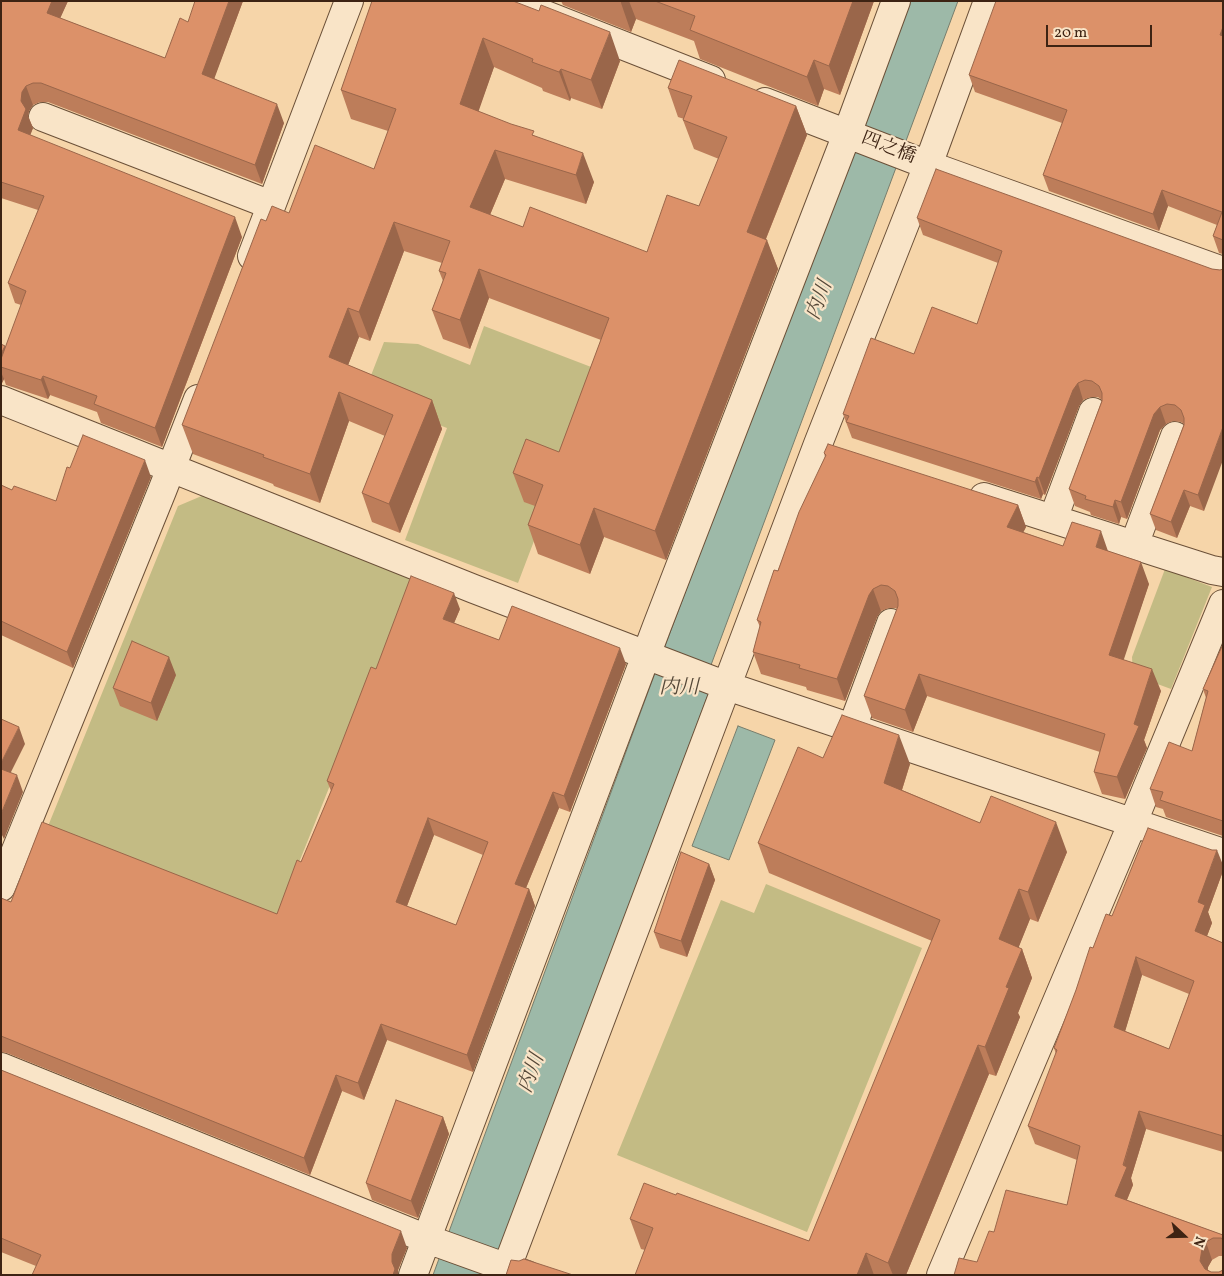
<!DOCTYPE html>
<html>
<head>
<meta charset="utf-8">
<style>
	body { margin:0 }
	#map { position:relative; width:1224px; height:1276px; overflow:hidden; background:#f6d5a9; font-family:Vollkorn,serif }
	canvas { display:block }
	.frame { position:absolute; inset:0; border:2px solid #3d2313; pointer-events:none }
	.north { position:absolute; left:1159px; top:1211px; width:50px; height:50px; -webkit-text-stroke:4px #f9e4c7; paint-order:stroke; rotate:111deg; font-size:14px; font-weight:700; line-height:20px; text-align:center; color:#3d2313 }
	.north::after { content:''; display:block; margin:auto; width:18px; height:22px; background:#3d2313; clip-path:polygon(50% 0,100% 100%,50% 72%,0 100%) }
	.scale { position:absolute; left:1046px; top:25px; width:106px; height:22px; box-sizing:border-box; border:2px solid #3d2313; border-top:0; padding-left:6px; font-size:15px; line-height:18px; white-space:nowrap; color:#3d2313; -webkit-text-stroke:4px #f9e4c7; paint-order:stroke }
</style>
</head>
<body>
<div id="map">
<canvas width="1224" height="1276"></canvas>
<div class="frame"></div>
<div class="north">N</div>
<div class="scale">20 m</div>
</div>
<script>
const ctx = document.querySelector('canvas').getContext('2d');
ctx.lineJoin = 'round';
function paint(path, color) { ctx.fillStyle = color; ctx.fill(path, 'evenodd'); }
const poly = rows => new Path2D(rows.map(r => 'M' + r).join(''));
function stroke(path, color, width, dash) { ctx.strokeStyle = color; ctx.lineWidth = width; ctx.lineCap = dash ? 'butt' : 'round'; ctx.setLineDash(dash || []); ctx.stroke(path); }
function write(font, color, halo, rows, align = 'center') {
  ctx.font = font + ' Vollkorn,"Noto Serif JP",serif'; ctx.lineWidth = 4.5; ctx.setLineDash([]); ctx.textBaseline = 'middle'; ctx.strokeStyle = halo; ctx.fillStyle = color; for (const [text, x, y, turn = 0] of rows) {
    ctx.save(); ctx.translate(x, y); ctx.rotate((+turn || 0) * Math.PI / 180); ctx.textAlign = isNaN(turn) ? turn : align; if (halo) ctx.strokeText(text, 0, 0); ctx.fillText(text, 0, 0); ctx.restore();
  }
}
paint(poly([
	[484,326,599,370,518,583,405,540,447,428,363,396,384,342,418,344,470,365],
	[204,495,413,579,273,927,44,836,178,506],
	[1165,569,1212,587,1171,689,1133,675,1132,657],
	[766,884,922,948,807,1232,617,1155,721,900,754,913]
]), '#c3bb84');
const water = poly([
	[908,1,958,1,711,665,708,695,490,1275,433,1275,665,646,908,1],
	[738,726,775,740,729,860,692,846,738,726]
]);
paint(water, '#9db9a8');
stroke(water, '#777d6c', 1);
const minor = poly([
	[510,1,711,80],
	[765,102,928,165,1223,271],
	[43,117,271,205],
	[252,256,349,1],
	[1,400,474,589,727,686,1223,853],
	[984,497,1212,570,1223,572],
	[1053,519,1093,412],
	[1134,545,1175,436],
	[852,728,891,623],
	[1,887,162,491,198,399],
	[1,1067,427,1239,527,1275],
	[413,1275,657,626,847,134,896,1],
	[504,1275,818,444,928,165,988,1],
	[941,1275,1133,822,1223,604]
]);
stroke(minor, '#6b5038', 30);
stroke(minor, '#f9e4c7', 28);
paint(poly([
	[1,1,68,1,60,18,165,58,188,22,243,1,214,78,284,123,262,184,48,102,40,102,33,105,29,111,28,116,33,128,30,135,242,237,162,447,101,423,97,412,50,395,48,399,6,385,4,379,1,385,1,344,6,347,21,305,15,303,8,283,38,210,1,198],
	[372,1,620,61,602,109,571,98,570,101,543,91,542,88,494,67,478,111,535,136,594,182,586,204,505,179,490,215,523,227,647,252,699,206,719,159,694,149,683,120,684,119,678,117,668,88,796,106,807,135,766,239,778,269,666,560,604,537,590,574,538,554,528,525,535,506,524,502,513,473,559,452,601,340,489,298,470,349,443,339,432,310,443,281,439,271,442,263,404,251,370,341,359,337,348,365,432,400,442,429,400,533,372,522,362,493,385,436,349,421,320,503,274,486,273,484,193,454,182,425,266,221,289,213,374,169,388,131,351,119,341,90],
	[561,1,874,1,840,95,824,89,818,106,700,59,694,41,636,19,631,32,563,5],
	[1223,1,1223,254,1219,253,1213,236,1217,225,1168,206,1159,231,1049,191,1043,175,1062,123,975,92,969,75],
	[917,218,1212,269,1220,270,1204,511,1190,506,1177,538,1156,530,1150,514,1184,424,1181,422,1173,421,1166,424,1160,430,1127,519,1121,517,1119,524,1091,515,1090,512,1075,506,1069,489,1102,400,1098,397,1091,397,1083,400,1079,406,1045,495,1043,494,1041,499,852,438,843,414,914,354,977,324,998,263,923,235],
	[824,453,1018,505,1026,527,1023,532,1063,546,1109,551,1149,584,1123,659,1161,691,1144,740,1147,748,1125,799,1102,794,1094,772,1100,752,927,696,913,732,872,718,864,696,897,609,896,608,889,608,881,611,877,617,845,701,807,690,806,687,761,674,753,652,760,627,757,620,825,457],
	[70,468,151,477,73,668,1,635,1,485,12,490,56,501],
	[460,609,454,623,499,640,626,664,570,812,559,808,526,888,529,889,535,906,473,1072,387,1040,364,1100,342,1091,310,1175,7,1053,1,1052,1,898,11,902,277,914,301,862,331,791,327,781,376,669],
	[434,835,483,855,456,925,407,906],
	[1223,644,1223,836,1166,817,1163,809,1156,807,1150,789,1192,751,1206,698,1203,689],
	[176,675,157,721,120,706,113,688],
	[823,758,910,764,902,790,980,823,1067,852,1038,922,1030,919,1018,948,1022,949,1032,978,1018,1013,1020,1017,996,1076,989,1074,906,1275,635,1275,645,1250,641,1249,630,1219,676,1195,809,1241,932,941,769,873,758,843],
	[709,864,715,880,687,957,660,948,654,932],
	[1223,865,1223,871,1208,912,1212,923,1207,936,1223,943,1223,1152,1146,1129,1131,1178,1133,1185,1127,1200,1223,1235,1223,1256,1219,1256,1212,1260,1208,1267,1208,1270,1211,1272,1223,1275,977,1262,994,1232,1067,1205,1077,1160,1035,1144,1028,1126,1056,1054,1054,1048,1093,948,1112,916],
	[1142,975,1189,994,1169,1049,1125,1031],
	[1,1070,407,1248,398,1270,36,1266,1,1252],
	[443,1117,449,1134,418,1218,372,1200,366,1183]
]), '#bd7d5a');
paint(poly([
	[52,1,68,1,54,32,47,13],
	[229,1,243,1,209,93,202,74],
	[621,1,629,1,636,19,631,32,621,3],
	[853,1,874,1,840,95,829,66],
	[1223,27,1223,43,1220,35],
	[610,32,620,61,602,109,591,80],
	[483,38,494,67,471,133,460,104],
	[814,60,824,89,818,106,807,77],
	[561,69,571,98,570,101,559,72],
	[26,86,33,105,29,111,28,116,33,128,25,149,18,130,22,92],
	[277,104,284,123,262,184,255,165],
	[796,106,807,135,757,261,747,232],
	[495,150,505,179,481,236,470,207],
	[583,153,594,182,586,204,576,175],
	[1162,190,1168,206,1159,231,1153,214],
	[235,217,242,237,162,447,155,428],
	[394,222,404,251,370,341,359,312],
	[767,240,778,269,666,560,655,531],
	[479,269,489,298,470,349,460,320],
	[348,308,359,337,340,386,329,357],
	[5,346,11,362,1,367,1,354],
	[1,372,4,379,1,385],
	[43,376,50,395,48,399,41,380],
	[1078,383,1083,400,1079,406,1045,495,1039,478,1073,390],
	[339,392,349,421,320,503,310,474],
	[432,400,442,429,400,533,389,504],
	[1160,407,1166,424,1160,430,1127,519,1121,502,1154,414],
	[1223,427,1223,460,1204,511,1198,495],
	[145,460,151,477,73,668,67,652],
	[1037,477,1043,494,1041,499,1035,482],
	[1184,490,1190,506,1177,538,1171,522],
	[1115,500,1121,517,1119,524,1113,507],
	[1018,505,1026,527,1015,549,1007,527],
	[594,508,604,537,590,574,580,545],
	[1101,531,1109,554,1096,547],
	[1141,562,1149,584,1118,677,1109,655],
	[873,589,881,611,877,617,845,701,837,679,869,595],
	[454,593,460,609,449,635,443,619],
	[620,648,626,664,570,812,564,796],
	[169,657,176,675,157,721,151,703],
	[1152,669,1161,691,1144,740,1147,748,1125,799,1117,777,1134,724],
	[919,674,927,696,913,732,905,710],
	[19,727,25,744,5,784,1,775,1,763],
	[899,735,910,764,895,812,884,783],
	[17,775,23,792,4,839,1,833,1,814],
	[553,792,559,808,521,900,515,884],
	[428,818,434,835,402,919,396,902],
	[1056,822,1067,852,1038,922,1028,892],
	[1217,850,1223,865,1223,871,1208,912,1212,923,1202,949,1195,931,1198,902],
	[709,864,715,880,687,957,681,941],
	[529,889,535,906,473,1072,467,1055],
	[1019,889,1030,919,1010,969,999,939],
	[1022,949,1032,978,1018,1013,1020,1017,996,1076,985,1047,1006,987],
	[1136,957,1142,975,1121,1045,1114,1027],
	[381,1024,387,1040,364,1100,358,1083],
	[978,1045,989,1074,906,1275,893,1275,888,1263],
	[336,1075,342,1091,310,1175,304,1158],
	[1139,1111,1146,1129,1131,1178,1133,1185,1121,1214,1115,1196],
	[443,1117,449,1134,418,1218,411,1201],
	[401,1231,407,1248,398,1270,398,1275,393,1275,392,1262,392,1254],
	[1206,1242,1212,1260,1208,1267,1207,1275,1200,1261,1202,1249],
	[866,1253,874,1275,857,1275]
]), '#9a664a');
const building = poly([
	[1,1,52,1,47,13,165,58,180,18,188,22,195,1,229,1,202,74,277,104,255,165,41,83,33,83,26,86,22,92,21,101,26,109,18,130,235,217,155,428,94,404,97,396,43,376,41,380,1,367,1,359,26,291,8,283,44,196,1,182,1,1],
	[372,1,513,1,539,11,541,5,610,32,591,80,561,69,559,72,532,62,533,59,483,38,460,104,511,124,534,131,532,135,583,153,576,175,495,150,470,207,523,227,530,207,647,252,667,195,699,206,727,137,683,120,692,96,668,88,679,60,796,106,747,232,767,240,655,531,594,508,580,545,528,525,543,485,513,473,526,439,559,452,609,318,479,269,460,320,432,310,446,273,439,271,450,241,394,222,359,312,348,308,329,357,432,400,389,504,362,493,393,415,339,392,310,474,263,457,264,455,182,425,261,219,266,221,272,206,289,213,315,145,374,169,396,109,341,90,372,1],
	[655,1,853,1,829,66,814,60,807,77,690,30,695,16,655,1],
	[996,1,1223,1,1223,27,1220,35,1223,36,1223,240,1213,236,1222,212,1162,190,1153,214,1043,175,1067,110,969,75,996,1],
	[936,169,1212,269,1220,270,1223,269,1223,427,1198,495,1184,490,1171,522,1150,514,1184,425,1184,418,1181,410,1175,405,1167,404,1160,407,1154,414,1121,502,1115,500,1113,507,1085,499,1086,496,1069,489,1102,401,1102,393,1099,386,1092,381,1085,380,1078,383,1073,390,1039,478,1037,477,1035,482,846,422,849,416,843,414,871,338,914,354,932,307,977,324,1002,251,917,218,936,169],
	[1,344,5,346,1,354,1,344],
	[83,435,145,460,67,652,1,621,1,485,12,490,14,486,56,501,67,467,70,468,83,435],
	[828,444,1018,505,1007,527,1063,546,1072,522,1101,531,1096,547,1141,562,1109,655,1152,669,1134,724,1139,726,1117,777,1094,772,1105,734,919,674,905,710,864,696,898,606,898,599,895,591,888,586,881,585,873,589,869,595,837,679,799,668,800,665,753,652,761,622,757,620,774,570,778,571,799,512,826,455,824,453,828,444],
	[411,576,454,593,443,619,499,640,512,606,620,648,564,796,553,792,515,884,529,889,467,1055,381,1024,358,1083,336,1075,304,1158,1,1036,1,898,11,902,42,822,277,914,297,860,301,862,334,784,327,781,371,667,376,669,411,576],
	[428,818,488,842,456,925,396,902,428,818],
	[132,641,169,657,151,703,113,688,132,641],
	[1223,644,1223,821,1160,800,1163,792,1150,789,1169,742,1192,751,1208,691,1203,689,1223,644],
	[842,715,899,735,884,783,980,823,991,796,1056,822,1028,892,1019,889,999,939,1022,949,1006,987,1009,988,985,1047,978,1045,888,1263,866,1253,857,1275,635,1275,653,1228,630,1219,644,1183,676,1195,677,1193,809,1241,940,920,758,843,798,747,823,758,842,715],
	[1,719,19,727,1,763,1,719],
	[1,769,17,775,1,814,1,769],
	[1148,828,1212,850,1217,850,1198,902,1205,905,1195,931,1223,943,1223,1136,1139,1111,1123,1165,1127,1167,1115,1196,1223,1235,1223,1239,1221,1238,1213,1238,1206,1242,1202,1249,1200,1261,1205,1269,1211,1272,1219,1272,1223,1270,1223,1275,954,1275,959,1258,977,1262,989,1231,994,1232,1006,1190,1067,1205,1080,1146,1028,1126,1057,1050,1054,1048,1076,990,1090,947,1093,948,1106,914,1112,916,1148,828],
	[1136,957,1194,981,1169,1049,1114,1027,1136,957],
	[681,852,709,864,681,941,654,932,681,852],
	[1,1070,401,1231,392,1254,392,1262,395,1269,393,1275,32,1275,41,1255,1,1238,1,1070],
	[396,1100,443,1117,411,1201,366,1183,396,1100],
	[524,1259,573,1275,506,1275,511,1260,519,1261,524,1259]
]);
paint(building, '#dc9169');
stroke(building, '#9a664a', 1);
write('19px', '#3d2313', '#f9e4c7', [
	["四之橋",888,149,21]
]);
write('italic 20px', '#554838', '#f9e4c7', [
	["内川",821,301,-70],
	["内川",679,689],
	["内川",533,1074,-70]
]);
</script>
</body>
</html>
